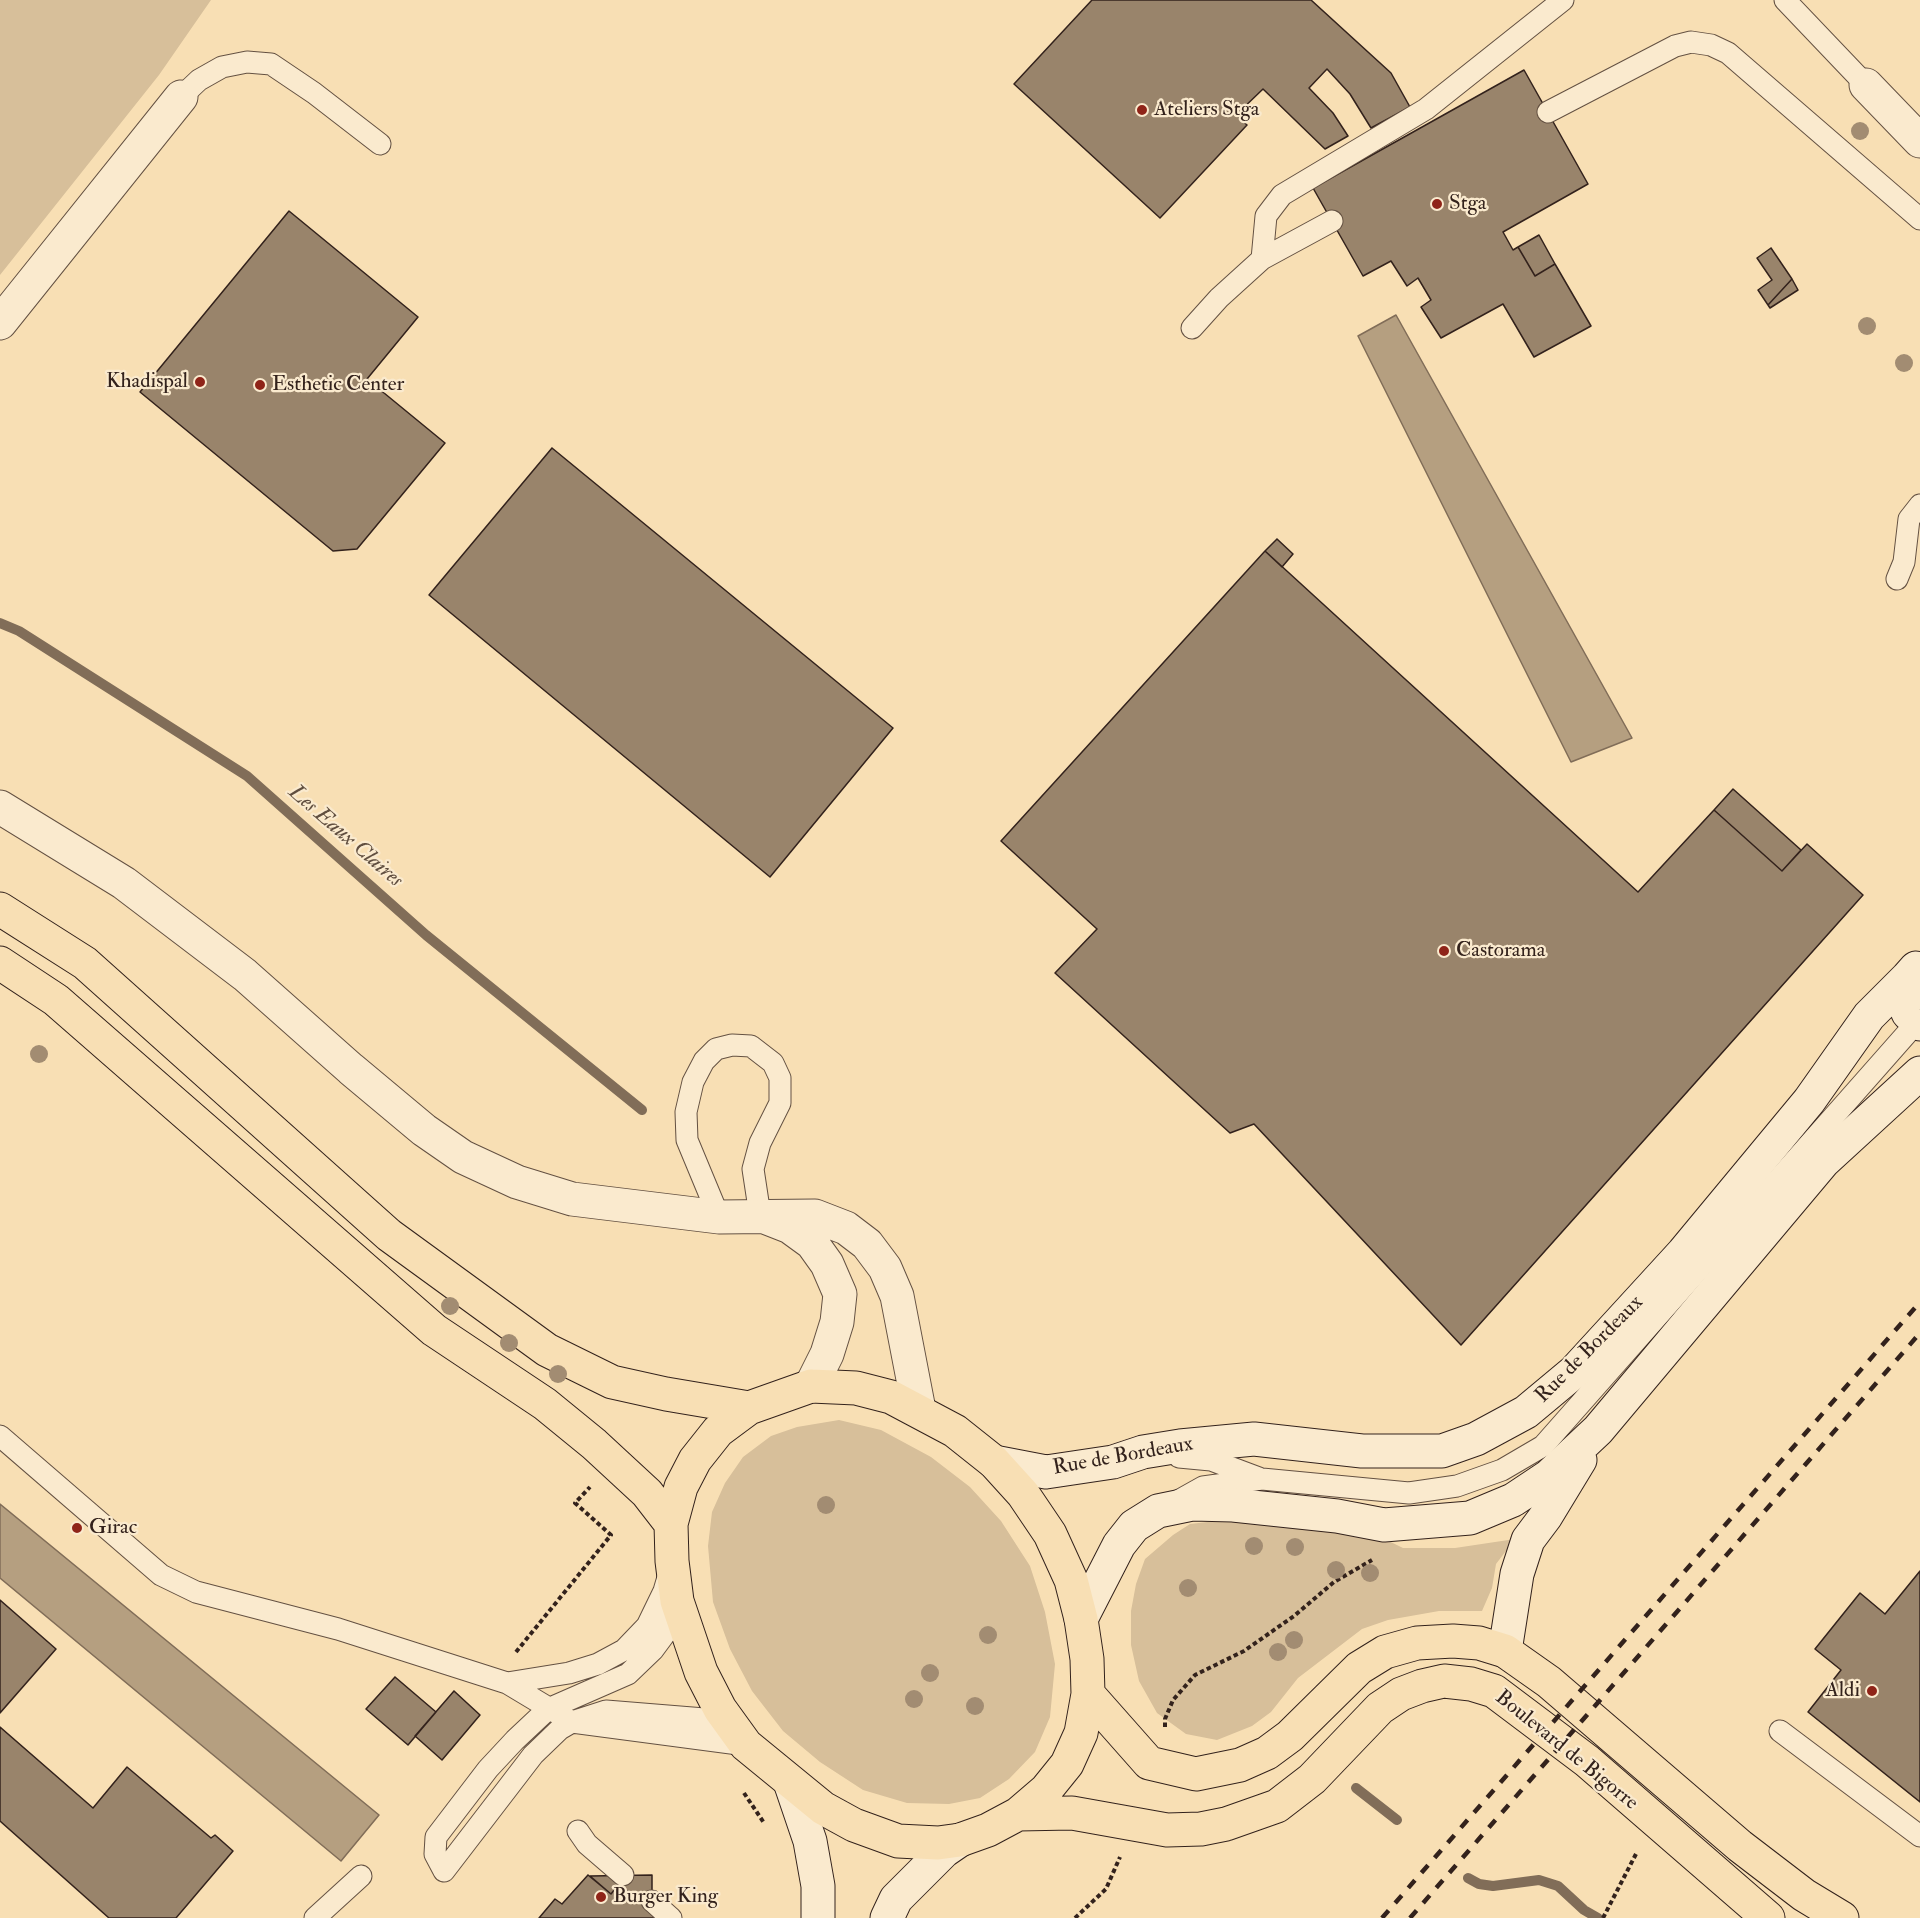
<!DOCTYPE html>
<html>
<head>
<meta charset="utf-8">
<style>
	body { margin:0 }
	canvas { display:block; background:#f8dfb4 }
</style>
</head>
<body>
<canvas width="1920" height="1918"></canvas>
<script>
const ctx = document.querySelector('canvas').getContext('2d');
ctx.lineJoin = 'round';
function paint(path, color) { ctx.fillStyle = color; ctx.fill(path, 'evenodd'); }
const poly = rows => new Path2D(rows.map(r => 'M' + r).join(''));
function stroke(path, color, width, dash) { ctx.strokeStyle = color; ctx.lineWidth = width; ctx.lineCap = dash ? 'butt' : 'round'; ctx.setLineDash(dash || []); ctx.stroke(path); }
function write(font, color, halo, rows, align = 'center') {
  ctx.font = font + ' "IM FELL Double Pica",serif'; ctx.lineWidth = 4.5; ctx.setLineDash([]); ctx.textBaseline = 'middle'; ctx.strokeStyle = halo; ctx.fillStyle = color; for (const [text, x, y, turn = 0] of rows) {
    ctx.save(); ctx.translate(x, y); ctx.rotate((+turn || 0) * Math.PI / 180); ctx.textAlign = isNaN(turn) ? turn : align; if (halo) ctx.strokeText(text, 0, 0); ctx.fillText(text, 0, 0); ctx.restore();
  }
}
paint(poly([
	[0,0,211,0,159,75,0,275],
	[839,1420,881,1430,931,1457,970,1487,1001,1521,1030,1566,1045,1612,1055,1664,1050,1717,1035,1752,1009,1779,980,1798,949,1804,907,1803,863,1790,820,1762,783,1731,752,1691,730,1649,713,1602,708,1546,712,1512,725,1483,743,1457,771,1436,797,1427],
	[1242,1518,1358,1526,1403,1548,1455,1548,1515,1539,1496,1564,1492,1588,1482,1611,1439,1611,1388,1620,1362,1629,1298,1678,1271,1712,1252,1726,1217,1740,1186,1734,1157,1713,1139,1681,1131,1645,1131,1611,1136,1584,1145,1559,1173,1535,1190,1524]
]), '#d7bf9a');
const water = poly([
	[1396,315,1632,738,1571,762,1358,336,1396,315],
	[0,1504,379,1815,341,1861,0,1578,0,1504]
]);
paint(water, '#b59f80');
stroke(water, '#816d58', 1.5);
stroke(poly([
	[0,623,19,631,247,776,426,935,642,1110],
	[1356,1788,1397,1820],
	[1468,1878,1479,1884,1493,1886,1539,1880,1558,1886,1584,1910,1598,1918]
]), '#816d58', 10);
const building = poly([
	[1092,0,1311,0,1391,73,1410,107,1371,128,1350,94,1327,69,1309,88,1333,113,1348,136,1325,149,1263,89,1236,115,1247,125,1160,218,1014,84,1092,0],
	[1524,70,1588,184,1503,232,1513,250,1518,247,1535,276,1555,264,1591,326,1534,357,1503,304,1441,338,1421,307,1431,300,1418,278,1407,286,1391,261,1363,276,1313,188,1524,70],
	[289,211,418,317,367,379,445,443,357,549,333,551,140,392,289,211],
	[1539,235,1555,264,1535,276,1518,247,1539,235],
	[1771,248,1792,279,1768,305,1758,290,1772,280,1757,258,1771,248],
	[1792,279,1798,290,1770,308,1768,305,1792,279],
	[552,448,893,728,770,877,429,595,552,448],
	[1277,539,1293,554,1282,567,1265,551,1277,539],
	[1265,551,1638,892,1714,810,1782,871,1807,844,1863,895,1461,1345,1254,1124,1230,1133,1055,973,1097,929,1001,841,1265,551],
	[1733,789,1801,850,1782,871,1714,810,1733,789],
	[1920,1571,1920,1802,1808,1712,1841,1670,1815,1649,1860,1593,1885,1614,1920,1571],
	[0,1600,56,1649,0,1713,0,1600],
	[395,1677,436,1712,408,1745,366,1709,395,1677],
	[454,1691,480,1715,442,1760,415,1736,454,1691],
	[0,1727,93,1808,127,1767,211,1838,215,1835,233,1851,176,1918,109,1918,0,1821,0,1727],
	[588,1875,611,1894,619,1884,658,1918,539,1918,555,1899,562,1904,588,1875],
	[652,1875,652,1913,619,1884,611,1894,590,1876,652,1875]
]);
paint(building, '#99846b');
stroke(building, '#33221c', 1.5);
const service = poly([
	[1785,0,1866,85],
	[181,97,199,80,222,67,247,62,271,64,314,93,380,144],
	[1548,112,1675,46,1691,42,1711,45,1728,53,1920,219],
	[1262,259,1266,216,1282,195,1426,109,1563,0],
	[1192,328,1219,298,1262,259,1332,221],
	[1897,579,1904,562,1909,519,1920,505],
	[719,1217,687,1140,686,1112,693,1082,704,1061,716,1049,732,1045,751,1046,773,1063,780,1078,780,1103,760,1143,753,1169,760,1215],
	[0,1436,161,1575,196,1592,338,1629,507,1683,572,1722,746,1745],
	[1179,1457,1211,1460,1259,1478],
	[1178,1501,1203,1487,1262,1479,1409,1493,1457,1486,1502,1470,1543,1446,1917,1022],
	[677,1602,670,1627,653,1650,628,1674,548,1709,515,1740,488,1769,436,1837,435,1854,444,1871,533,1755,560,1729,572,1722,606,1711,729,1721],
	[507,1683,569,1673,598,1664,624,1650,647,1626,664,1591,669,1574],
	[1780,1731,1920,1836],
	[578,1831,587,1844,623,1875],
	[652,1901,671,1918],
	[315,1918,361,1876]
]);
const minor = poly([
	[1866,85,1920,141],
	[0,323,181,97],
	[0,807,124,883,245,975,351,1069,424,1130,463,1157,517,1182,572,1199,719,1217,815,1216,846,1228,867,1244,885,1268,897,1296,919,1410],
	[767,1218,790,1227,812,1243,827,1264,840,1294,837,1322,827,1354,811,1386]
]);
const secondary = poly([
	[1916,968,1908,977,1904,989,1904,1001,1908,1013,1920,1024],
	[994,1462,1046,1472,1113,1462,1143,1452,1180,1446,1254,1439,1362,1451,1442,1451,1476,1439,1526,1412,1574,1372,1683,1253,1809,1101,1869,1016,1908,977],
	[1081,1619,1119,1545,1134,1526,1158,1511,1192,1504,1233,1505,1337,1516,1384,1525,1470,1518,1513,1500,1549,1476,1598,1430,1824,1161,1920,1073],
	[1505,1651,1517,1574,1528,1540,1546,1516,1580,1460],
	[791,1785,810,1841,818,1886,818,1918],
	[887,1918,896,1899,944,1851,960,1840]
]);
const primary = poly([
	[0,909,85,963,389,1235,547,1350,612,1382,666,1394,749,1408],
	[0,963,56,1000,434,1330,545,1404,594,1444,647,1493,671,1524],
	[811,1386,856,1388,891,1397,955,1431,994,1462,1023,1494,1050,1534,1071,1580,1081,1619,1087,1659,1088,1694,1081,1733,1067,1764,1046,1790,1018,1814,988,1830,960,1840,938,1843,898,1841,854,1825,823,1808,746,1745,720,1709,701,1672,677,1601,672,1561,671,1524,681,1487,695,1460,718,1431,749,1408,811,1386],
	[1088,1694,1149,1763,1196,1774,1240,1765,1267,1753,1290,1736,1359,1668,1385,1652,1417,1643,1453,1641,1479,1643,1505,1651,1549,1682,1740,1846,1804,1895,1842,1918],
	[1018,1814,1072,1813,1167,1830,1201,1829,1226,1824,1277,1806,1312,1779,1380,1708,1401,1694,1422,1686,1444,1681,1471,1684,1494,1691,1587,1761,1768,1918]
]);
stroke(service, '#645142', 23);
stroke(minor, '#645142', 35);
stroke(secondary, '#33221c', 35);
stroke(primary, '#33221c', 35);
stroke(poly([
	[516,1652,611,1535,575,1503,590,1487],
	[1165,1727,1165,1719,1173,1700,1195,1675,1244,1651,1294,1616,1334,1582,1372,1560],
	[744,1793,764,1823],
	[1075,1918,1106,1889,1120,1857],
	[1603,1918,1637,1852]
]), '#33221c', 4, [4.5, 3]);
stroke(service, '#faeace', 21);
stroke(minor, '#faeace', 33);
stroke(secondary, '#faeace', 33);
stroke(primary, '#f8dfb4', 33);
stroke(poly([
	[1382,1918,1920,1302],
	[1410,1918,1920,1333]
]), '#33221c', 4.5, [10, 10]);
ctx.fillStyle = '#a28c72';
for (const [x, y] of [
	[1860,131],
	[1867,326],
	[1904,363],
	[39,1054],
	[450,1306],
	[509,1343],
	[558,1374],
	[826,1505],
	[1254,1546],
	[1295,1547],
	[1336,1570],
	[1370,1573],
	[1188,1588],
	[988,1635],
	[1294,1640],
	[1278,1652],
	[930,1673],
	[914,1699],
	[975,1706]
]) { ctx.beginPath(); ctx.arc(x, y, 9, 0, 2 * Math.PI); ctx.fill(); }
for (const [x, y, r, color] of [
	[1142,110,6,"#8f2418"],
	[1437,204,6,"#8f2418"],
	[200,382,6,"#8f2418"],
	[260,385,6,"#8f2418"],
	[1444,951,6,"#8f2418"],
	[77,1528,6,"#8f2418"],
	[1872,1691,6,"#8f2418"],
	[601,1897,6,"#8f2418"]
]) { const dot = new Path2D(); dot.arc(x, y, r, 0, 2 * Math.PI); ctx.fillStyle = color; ctx.fill(dot); stroke(dot, '#faeace', 2); }
write('21px', '#33221c', '#faeace', [
	["Ateliers Stga",1154,110],
	["Stga",1449,204],
	["Khadispal",188,382,"right"],
	["Esthetic Center",272,385],
	["Castorama",1456,951],
	["Girac",89,1528],
	["Aldi",1860,1691,"right"],
	["Burger King",613,1897]
], 'left');
write('21px', '#33221c', '#faeace', [
	["Rue de Bordeaux",1590,1350,-45],
	["Rue de Bordeaux",1123,1457,-10],
	["Boulevard de Bigorre",1566,1751,39]
]);
write('italic 22px', '#604e3f', '#faeace', [
	["Les Eaux Claires",345,837,41]
]);
</script>
</body>
</html>
